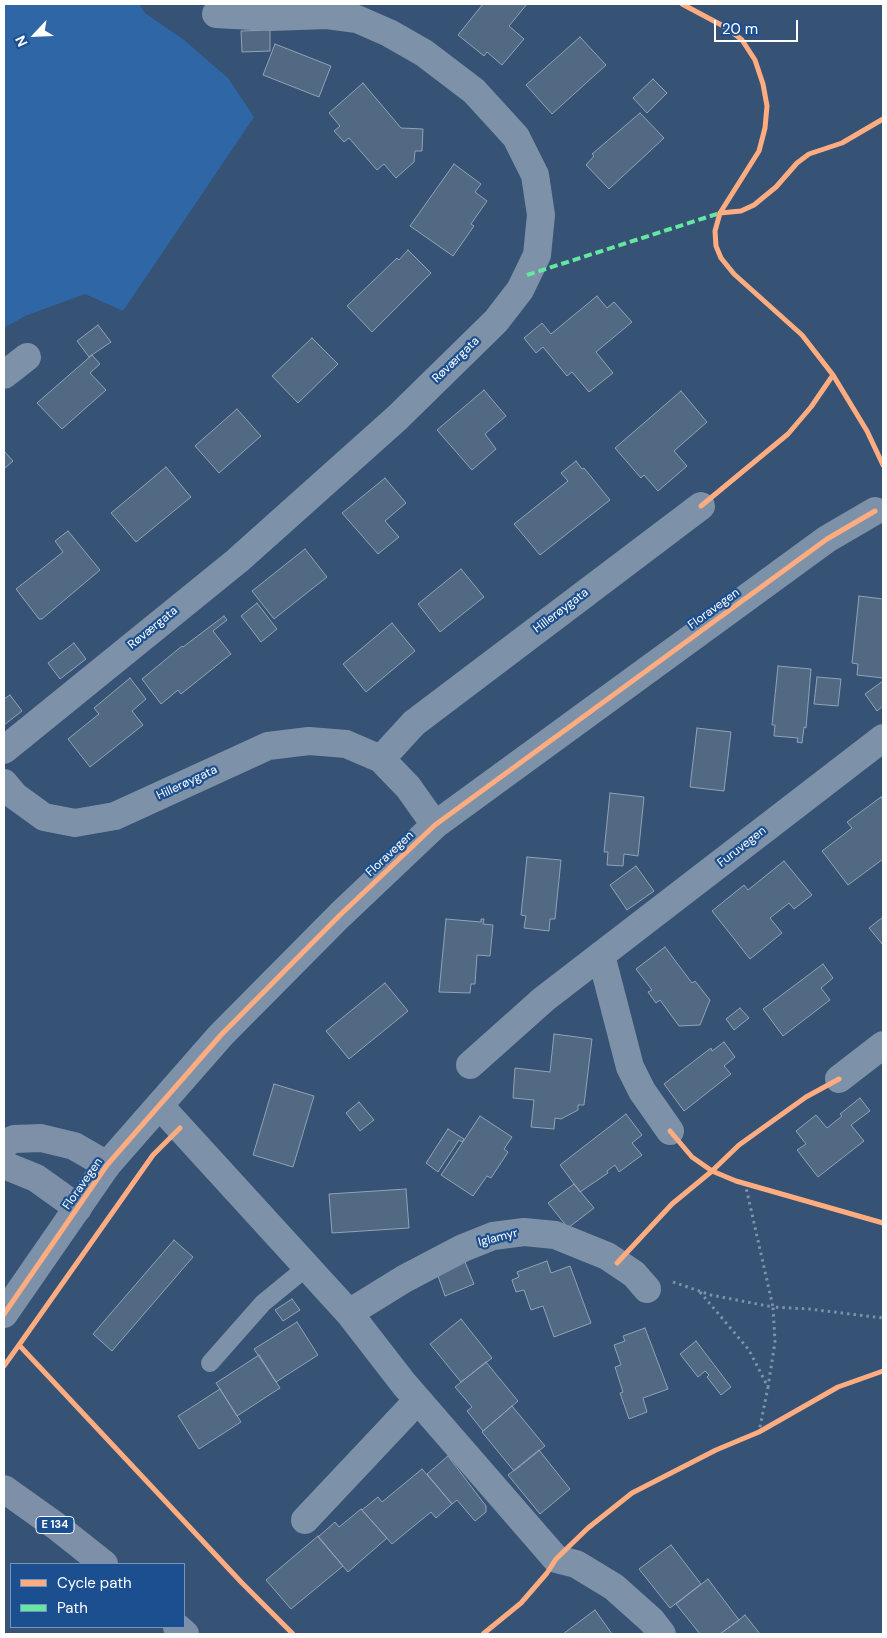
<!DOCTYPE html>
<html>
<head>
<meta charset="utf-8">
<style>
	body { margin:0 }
	#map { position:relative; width:887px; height:1638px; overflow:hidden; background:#365274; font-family:"DM Sans",sans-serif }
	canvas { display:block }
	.frame { position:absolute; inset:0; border:5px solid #fff; pointer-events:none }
	.legend { position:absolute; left:10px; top:1563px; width:175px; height:65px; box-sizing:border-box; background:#1b4f8f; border:1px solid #7695bc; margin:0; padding:6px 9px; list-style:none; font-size:15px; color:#fff }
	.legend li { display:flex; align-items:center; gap:10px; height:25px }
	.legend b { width:25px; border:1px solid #7695bc }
	.north { position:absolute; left:10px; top:10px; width:50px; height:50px; -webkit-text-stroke:4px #1b4f8f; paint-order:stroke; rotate:245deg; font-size:14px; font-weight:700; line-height:20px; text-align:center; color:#fff }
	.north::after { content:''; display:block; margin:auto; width:18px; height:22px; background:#fff; clip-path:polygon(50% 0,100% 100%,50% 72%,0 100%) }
	.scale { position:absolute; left:714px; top:20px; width:84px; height:22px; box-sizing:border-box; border:2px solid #fff; border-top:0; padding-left:6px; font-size:15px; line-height:18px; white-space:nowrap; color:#fff; -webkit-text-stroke:4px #1b4f8f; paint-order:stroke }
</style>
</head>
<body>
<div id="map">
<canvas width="887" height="1638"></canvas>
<div class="frame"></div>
<ul class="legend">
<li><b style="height:6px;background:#ffac80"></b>Cycle path</li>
<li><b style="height:6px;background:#66e7a1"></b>Path</li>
</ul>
<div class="north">N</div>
<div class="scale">20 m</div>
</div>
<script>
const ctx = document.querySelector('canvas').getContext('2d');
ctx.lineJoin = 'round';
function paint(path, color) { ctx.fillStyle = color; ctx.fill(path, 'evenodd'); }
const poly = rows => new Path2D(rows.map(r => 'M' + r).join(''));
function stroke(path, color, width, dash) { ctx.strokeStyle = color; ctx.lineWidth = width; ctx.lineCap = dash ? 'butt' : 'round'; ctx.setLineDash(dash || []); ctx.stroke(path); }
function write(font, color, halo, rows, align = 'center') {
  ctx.font = font + ' "DM Sans",sans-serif'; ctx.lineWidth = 4.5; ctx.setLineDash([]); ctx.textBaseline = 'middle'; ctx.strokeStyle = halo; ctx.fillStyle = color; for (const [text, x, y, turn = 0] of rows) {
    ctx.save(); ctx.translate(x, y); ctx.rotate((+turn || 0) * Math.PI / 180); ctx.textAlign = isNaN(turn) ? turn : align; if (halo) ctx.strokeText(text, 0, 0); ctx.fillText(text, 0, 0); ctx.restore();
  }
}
paint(poly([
	[4,4,139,4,145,13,184,40,228,78,254,117,123,311,85,294,25,316,4,328]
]), '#2f66a5');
const building = poly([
	[483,4,527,4,509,26,524,39,502,65,487,52,484,56,458,35,483,4],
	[270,30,270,51,242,52,241,31,270,30],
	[580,37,606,65,552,114,526,85,580,37],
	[275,44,331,66,319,97,263,75,275,44],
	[653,79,667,93,647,113,633,98,653,79],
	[363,83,401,128,423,129,422,151,415,151,414,162,396,178,384,164,377,170,349,138,344,142,334,131,340,126,329,113,363,83],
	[640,113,664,138,609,189,586,165,594,156,592,154,640,113],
	[454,164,481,184,475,192,487,201,471,224,474,226,453,256,410,226,454,164],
	[408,250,431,273,372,332,347,306,397,258,399,260,408,250],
	[597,296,607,308,614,302,632,322,596,352,613,373,589,392,572,372,567,376,543,347,536,353,524,338,542,323,551,334,597,296],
	[98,325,111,342,89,357,77,341,98,325],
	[312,338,338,364,298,403,272,376,312,338],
	[92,355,100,364,90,373,106,390,62,429,37,403,92,355],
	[484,390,506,416,485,434,496,449,472,470,437,430,484,390],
	[681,391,707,422,674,451,687,466,658,491,644,475,641,478,615,448,681,391],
	[237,409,261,436,219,473,195,446,237,409],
	[4,451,13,461,4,469,4,451],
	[576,461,582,469,584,468,610,500,540,555,514,524,568,481,561,473,576,461],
	[166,467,191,497,136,542,111,513,166,467],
	[385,478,406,503,385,521,399,537,378,554,342,513,385,478],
	[68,531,100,570,42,619,39,619,16,589,63,552,55,541,68,531],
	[305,549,327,577,274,619,252,591,305,549],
	[461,569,484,597,440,632,418,604,461,569],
	[859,596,883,599,883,678,857,675,858,664,852,663,859,596],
	[257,603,277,629,261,642,241,616,257,603],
	[224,616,227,620,213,631,231,654,181,694,178,690,161,704,142,679,182,646,183,647,224,616],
	[392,623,415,651,366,692,343,664,392,623],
	[74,643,86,659,60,679,48,663,74,643],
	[778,666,811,669,806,728,804,727,802,743,797,742,798,738,774,736,775,725,772,725,778,666],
	[817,677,841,679,838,706,814,704,817,677],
	[130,678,146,699,132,711,143,725,90,767,68,739,99,714,94,708,130,678],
	[883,681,883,706,877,711,865,694,883,681],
	[10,695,22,711,4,725,4,699,10,695],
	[697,728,731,732,724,791,690,787,697,728],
	[610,793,644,797,638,856,624,854,623,866,607,865,608,852,604,852,610,793],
	[881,797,883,800,883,859,848,885,822,851,852,828,847,822,881,797],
	[527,857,561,860,555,919,550,919,549,931,524,928,526,916,521,915,527,857],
	[784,861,812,895,794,909,789,903,770,918,782,933,750,959,712,911,744,885,748,890,784,861],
	[636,866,654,891,627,910,610,885,636,866],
	[883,917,883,945,869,928,883,917],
	[446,919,481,922,481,919,484,919,483,924,493,925,490,956,477,955,475,984,471,984,470,993,439,992,446,919],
	[665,947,692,983,695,981,710,1000,700,1025,679,1026,660,1000,656,1003,648,992,652,990,636,969,665,947],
	[823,964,833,978,821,988,830,1000,783,1036,763,1009,823,964],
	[385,983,408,1011,349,1059,326,1031,385,983],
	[740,1008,749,1018,734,1030,726,1019,740,1008],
	[554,1034,592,1039,584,1105,578,1105,578,1110,561,1119,555,1118,554,1129,531,1127,534,1100,513,1098,515,1068,550,1072,554,1034],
	[724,1042,735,1057,724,1066,731,1074,684,1111,664,1084,711,1048,712,1051,724,1042],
	[274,1084,314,1096,293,1167,253,1155,274,1084],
	[860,1098,870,1111,851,1125,864,1141,818,1177,797,1150,806,1144,796,1131,816,1115,827,1128,842,1116,840,1114,860,1098],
	[359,1102,374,1120,360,1131,346,1113,359,1102],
	[626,1114,642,1135,632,1143,642,1155,619,1172,615,1165,607,1171,608,1173,580,1192,560,1165,626,1114],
	[480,1116,512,1137,504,1149,508,1152,491,1178,487,1176,473,1196,441,1175,480,1116],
	[448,1129,464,1139,462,1142,459,1140,438,1172,426,1163,448,1129],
	[574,1184,594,1208,568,1228,548,1203,574,1184],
	[406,1189,409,1228,332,1233,329,1194,406,1189],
	[174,1240,193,1257,112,1351,93,1334,174,1240],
	[547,1261,551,1273,570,1266,591,1323,554,1337,543,1306,531,1310,524,1290,516,1292,512,1280,519,1277,517,1272,547,1261],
	[465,1262,474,1284,445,1296,437,1273,465,1262],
	[292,1299,300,1310,283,1321,275,1310,292,1299],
	[461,1319,492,1358,461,1382,430,1344,461,1319],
	[297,1322,318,1355,276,1382,254,1349,297,1322],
	[645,1328,668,1389,643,1398,647,1412,629,1419,620,1393,623,1392,615,1367,621,1365,614,1345,625,1341,623,1336,645,1328],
	[696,1341,731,1387,721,1395,707,1377,709,1375,705,1371,698,1377,680,1354,696,1341],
	[259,1355,280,1388,237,1416,216,1383,259,1355],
	[486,1362,518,1401,483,1431,467,1411,472,1407,455,1387,486,1362],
	[220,1389,241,1422,199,1449,178,1416,220,1389],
	[512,1406,545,1446,514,1471,482,1432,512,1406],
	[539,1450,570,1489,540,1514,508,1475,539,1450],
	[448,1456,486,1506,486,1512,475,1521,457,1500,452,1504,427,1474,448,1456],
	[422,1469,452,1504,436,1518,431,1512,392,1544,362,1510,378,1497,382,1502,422,1469],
	[361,1509,387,1538,348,1572,318,1537,335,1522,339,1527,361,1509],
	[318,1536,343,1566,291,1609,266,1580,318,1536],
	[671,1545,701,1584,670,1608,639,1569,671,1545],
	[708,1579,739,1620,720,1634,700,1634,676,1604,708,1579],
	[595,1610,612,1634,563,1634,595,1610],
	[745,1615,760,1634,720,1634,739,1620,745,1615]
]);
paint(building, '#526984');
stroke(building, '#92a2b6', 1);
stroke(poly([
	[745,1183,773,1307,809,1309,883,1318],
	[673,1282,711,1295,773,1307,775,1342,768,1387],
	[700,1292,749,1350,768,1387,759,1432]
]), '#7d92a8', 3, [2.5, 4]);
stroke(poly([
	[210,1363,263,1303,307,1267]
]), '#7d92a8', 18);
stroke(poly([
	[4,375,27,357],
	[4,750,237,561,397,418,496,321,520,290,537,255,541,215,535,175,516,137,474,91,424,53,389,33,357,19,327,15,271,17,216,14],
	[381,759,414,723,701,506],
	[4,783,15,796,44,817,75,823,115,816,268,746,309,741,346,744,381,759,408,787,435,825],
	[601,955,630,1067,642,1091,670,1131],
	[470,1065,544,999,883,738],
	[839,1079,883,1045],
	[160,1106,349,1313,404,1384,556,1559,576,1564,614,1587,652,1621,662,1634],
	[349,1313,404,1279,463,1248,493,1236,524,1232,555,1235,607,1256,634,1274,647,1289],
	[305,1520,418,1400]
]), '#7d92a8', 28);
stroke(poly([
	[4,1314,107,1165,221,1035,340,915,435,825,827,539,875,511]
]), '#7d92a8', 28);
stroke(poly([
	[4,1144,14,1139,41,1138,74,1146,107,1165],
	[4,1165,36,1178,78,1208],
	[4,1489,56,1526,104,1564],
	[177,1627,185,1634]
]), '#7e90a7', 28);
stroke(poly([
	[527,275,720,213]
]), '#66e7a1', 4, [8, 4]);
stroke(poly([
	[682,4,727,28,742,40,755,60,763,84,767,106,765,128,759,151,720,213,715,231,716,246,721,258,734,274,802,335,833,375,867,431,883,465],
	[720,213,741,211,754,205,776,187,797,163,809,154,842,143,883,119],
	[701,506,788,434,811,407,833,375],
	[839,1079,806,1097,739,1145,712,1171,736,1181,883,1223],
	[617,1263,672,1204,712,1171,692,1157,670,1131],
	[4,1314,107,1165,221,1035,340,915,435,825,827,539,875,511],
	[19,1345,153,1155,180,1128],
	[4,1366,19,1345,242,1583,293,1634],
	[483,1634,521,1603,547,1573,556,1559,588,1528,632,1493,716,1450,759,1432,838,1387,883,1371]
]), '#ffac80', 5);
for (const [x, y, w] of [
	[55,1525,38]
]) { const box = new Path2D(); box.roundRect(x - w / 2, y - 8.5, w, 17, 4); ctx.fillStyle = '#1b4f8f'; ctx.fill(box); stroke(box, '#fff', 1); }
write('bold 11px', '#fff', null, [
	["E 134",55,1525]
]);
write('12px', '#fff', '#1b4f8f', [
	["Røværgata",456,360,-44],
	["Floravegen",714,609,-36],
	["Hillerøygata",561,611,-37],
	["Røværgata",153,628,-39],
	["Hillerøygata",187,783,-25],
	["Furuvegen",742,847,-38],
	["Floravegen",390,854,-43],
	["Floravegen",83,1184,-55],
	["Iglamyr",498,1238,-14]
]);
</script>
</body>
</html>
